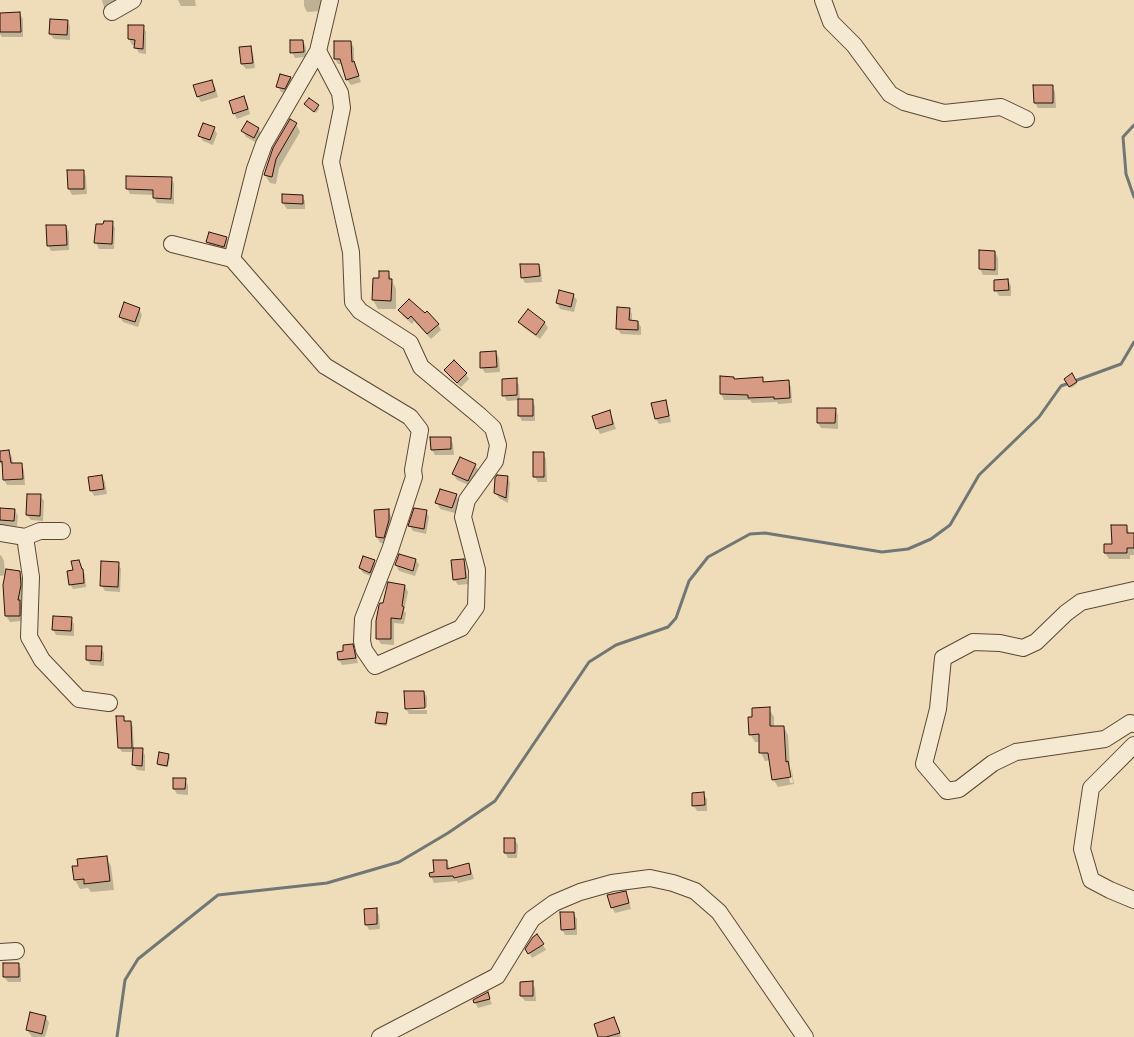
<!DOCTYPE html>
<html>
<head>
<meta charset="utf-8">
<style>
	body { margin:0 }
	canvas { display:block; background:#efddb9 }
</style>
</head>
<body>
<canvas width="1134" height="1037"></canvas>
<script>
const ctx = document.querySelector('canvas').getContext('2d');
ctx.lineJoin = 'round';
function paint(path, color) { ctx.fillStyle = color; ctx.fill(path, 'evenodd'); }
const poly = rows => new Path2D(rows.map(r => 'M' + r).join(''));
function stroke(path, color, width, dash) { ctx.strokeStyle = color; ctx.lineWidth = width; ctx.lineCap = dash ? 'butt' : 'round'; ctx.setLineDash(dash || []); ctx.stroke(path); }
paint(poly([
	[102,0,124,0,105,9,103,4],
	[178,0,195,0,196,6,181,6],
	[304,0,325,0,321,11,307,12,304,6],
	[0,14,20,14,23,19,23,37,2,37,0,34],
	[67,21,70,26,70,40,54,39,50,34],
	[143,27,146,32,146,54,139,53,136,48,136,45,132,45,129,39],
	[303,41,306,47,306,57,295,58,292,52],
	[351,42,354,48,354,63,361,82,351,85,347,80,343,64,338,64,335,59],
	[250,47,253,53,255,68,246,69,242,64],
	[280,75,291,78,294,83,288,94,281,92,278,86],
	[211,81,215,87,218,97,201,102,198,96],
	[1052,86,1055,92,1056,108,1038,108,1035,103],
	[243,97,247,103,250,114,237,119,234,113],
	[307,106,318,106,319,109,316,113],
	[296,124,300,132,279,168,276,184,270,183,265,175],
	[214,128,217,134,213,145,203,141,200,136],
	[258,129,262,134,257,143,246,137,243,131],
	[83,171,86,177,87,194,72,195,69,189,69,172],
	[171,178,174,184,174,204,157,203,154,198,154,195,130,194,127,188],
	[284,196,302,196,305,201,305,209,287,209,283,203],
	[112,223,115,228,114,249,99,249,96,243],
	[66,226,69,232,69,250,51,251,48,245],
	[226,238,230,244,227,252,211,248,208,242],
	[995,252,998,258,998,275,983,275,980,269],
	[538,265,541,270,542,282,525,283,522,277],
	[388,272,396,289,396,309,378,309,373,300,381,279],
	[1008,280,1011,286,1011,296,999,296,996,290],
	[573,295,577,300,574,312,560,309,557,303],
	[139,309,142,315,138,327,123,322,120,317],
	[629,309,632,314,632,322,638,322,641,327,641,335,621,334,617,328],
	[400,310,438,324,441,330,431,339,414,321,412,324,403,316],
	[528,311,545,323,548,328,540,339,523,327,520,322],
	[496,352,499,358,500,372,485,373,482,368],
	[446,370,466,374,469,379,461,387,449,376],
	[1071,375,1077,384,1071,388,1065,379],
	[722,377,735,380,762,379,764,383,788,382,791,387,792,403,778,404,777,402,752,403,750,400,724,400,721,394],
	[516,380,519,385,520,401,532,401,535,406,535,421,522,421,519,415,519,400,507,401,504,395],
	[665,402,668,407,671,422,659,424,656,419],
	[835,409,838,415,838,429,821,428,818,423],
	[609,412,612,417,616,429,600,434,597,428],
	[450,438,453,444,454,455,435,455,432,450],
	[9,451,12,457,13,464,21,464,24,470,25,485,7,485,4,480,3,467,0,462,0,452],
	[543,453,546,459,547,482,538,482,535,477],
	[475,465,478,470,471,486,457,480,453,474],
	[102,476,105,482,107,494,94,496,91,490],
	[507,477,510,483,508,503,499,498,495,493],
	[456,495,459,501,455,513,440,509,437,503],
	[40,496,44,501,43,521,31,520,27,515],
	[0,509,15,510,18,516,17,526,0,525],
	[388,510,391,516,392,527,386,543,380,543,377,537],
	[426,511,429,517,426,534,413,531,410,526],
	[1126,526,1130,534,1134,534,1134,555,1130,555,1130,559,1109,559,1105,553,1113,545],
	[1,555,4,561,5,575,0,576,0,556],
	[416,560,419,565,415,576,399,571,396,565],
	[463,560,466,566,468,584,458,585,454,579],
	[79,561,85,575,86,587,73,589,70,584],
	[374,562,377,567,373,577,363,573,360,568],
	[118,563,121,569,120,592,105,591,102,586],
	[19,572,22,578,23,591,21,603,23,606,22,621,10,622,6,616,4,585],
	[405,586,408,592,404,611,406,613,404,624,394,623,394,645,381,644,378,639,384,605],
	[71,618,74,624,74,636,56,635,53,629],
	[352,646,355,651,358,663,342,665,339,659],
	[101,647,104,653,104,666,91,665,87,660],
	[424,692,427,697,427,707,407,708,407,710,427,710,427,714,409,714,406,709],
	[769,709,774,717,774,727,784,727,788,735,790,767,787,765,790,783,793,783,791,768,792,771,794,784,778,787,773,779,770,760,765,761,761,753,760,742,755,742,750,734],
	[387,714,388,717,387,726,378,725,377,722],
	[123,717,126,722,131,722,133,727,134,749,142,750,145,755,145,771,137,770,134,765,134,752,122,752,119,747],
	[168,755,170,757,168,767,160,766,158,764],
	[185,780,188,785,188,795,177,794,174,789],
	[703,794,707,799,707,811,697,811,694,806],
	[515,840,518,845,517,858,508,858,505,852],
	[106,857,111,866,114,890,91,892,88,888,80,889,75,880],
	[446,861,449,866,449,869,468,865,471,870,474,879,458,883,457,881,434,883,430,874,435,873],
	[625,893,628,898,631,909,615,913,612,907],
	[376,910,379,915,380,929,369,930,366,924],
	[573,913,577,919,577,935,565,935,562,929],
	[537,936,546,950,532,958,527,949],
	[18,964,21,969,21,982,8,982,4,977],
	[532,983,535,988,536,1001,525,1001,521,996],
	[487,994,492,1004,478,1008,475,1002],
	[46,1017,49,1023,45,1037,32,1037,27,1030],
	[614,1018,617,1024,621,1037,600,1037]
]), '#0003');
stroke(poly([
	[1134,125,1123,137,1126,174,1134,197],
	[117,1037,125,980,138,959,218,895,327,883,399,862,448,833,495,801,589,662,616,645,668,627,676,618,689,581,708,557,750,534,765,533,882,552,908,549,931,539,950,525,979,475,1039,417,1061,386,1121,364,1134,342]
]), '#707774', 3);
const building = poly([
	[20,12,21,32,0,32,0,13,20,12],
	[50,19,68,20,67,35,49,34,50,19],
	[128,25,144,25,143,49,134,48,135,40,128,39,128,25],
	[290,40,303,40,304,52,290,53,290,40],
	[334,41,351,41,352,62,354,61,359,76,346,80,340,59,334,59,334,41],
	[251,46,253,63,241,64,239,47,251,46],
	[280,74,291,77,285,89,276,87,280,74],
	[212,80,215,91,197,97,193,85,212,80],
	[1033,85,1053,85,1053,103,1034,103,1033,85],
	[244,96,248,109,233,114,229,101,244,96],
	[309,98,319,105,314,112,304,104,309,98],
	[290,119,297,123,276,159,272,177,264,175,273,148,290,119],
	[247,121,259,128,254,138,241,131,247,121],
	[203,123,215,127,210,140,198,136,203,123],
	[67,170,84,170,84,189,68,189,67,170],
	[126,176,172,177,171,199,153,198,153,190,126,189,126,176],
	[282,194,303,195,303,204,282,203,282,194],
	[104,221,113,221,112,244,94,243,96,224,103,224,104,221],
	[46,225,66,225,67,245,47,246,46,225],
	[209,232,227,237,224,247,206,242,209,232],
	[979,250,995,251,995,270,979,269,979,250],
	[520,264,539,264,540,276,521,278,520,264],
	[379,271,389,271,389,279,392,279,391,301,372,300,373,278,379,278,379,271],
	[1008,279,1009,290,994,291,994,280,1008,279],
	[559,290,574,294,571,307,556,303,559,290],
	[409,299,425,313,427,311,439,324,427,334,411,316,408,319,398,310,409,299],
	[124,302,140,308,135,322,119,317,124,302],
	[617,307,630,308,629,320,638,321,638,330,616,329,617,307],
	[528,309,545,322,536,335,518,322,528,309],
	[496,351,497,367,480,368,480,352,496,351],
	[454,360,467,373,457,383,444,370,454,360],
	[1072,373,1077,382,1069,387,1064,379,1072,373],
	[720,376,734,377,734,379,763,377,763,382,789,380,790,398,774,399,774,397,748,398,748,395,720,394,720,376],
	[517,378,517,395,502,396,502,379,517,378],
	[518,399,533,399,533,416,518,416,518,399],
	[666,400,669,416,655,419,651,403,666,400],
	[817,408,836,408,835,423,817,423,817,408],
	[610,410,613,424,596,429,592,416,610,410],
	[430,437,451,437,451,449,431,450,430,437],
	[9,450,11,463,22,463,23,479,3,480,2,461,0,462,0,451,9,450],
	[533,452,544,452,544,477,533,477,533,452],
	[460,457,476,464,468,481,452,474,460,457],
	[102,475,104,489,90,491,88,477,102,475],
	[497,475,508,476,506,498,494,493,495,478,497,475],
	[440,489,457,494,452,508,435,503,440,489],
	[27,494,41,494,40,516,26,515,27,494],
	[0,508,15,509,14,521,0,520,0,508],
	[414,508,427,510,424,529,408,526,414,508],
	[389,509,389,520,384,538,376,537,374,510,389,509],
	[1111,525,1127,525,1127,533,1134,533,1134,548,1127,548,1127,553,1104,553,1104,544,1112,544,1111,525],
	[399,554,416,559,413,571,395,565,399,554],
	[363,556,375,560,370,573,359,568,363,556],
	[464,559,466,578,453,580,451,560,464,559],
	[79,560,82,569,83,569,84,583,69,585,67,571,73,570,71,561,79,560],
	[101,561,119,562,118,587,100,586,101,561],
	[6,569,20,571,21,585,18,600,20,600,20,616,5,616,3,585,6,569],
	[388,582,405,585,402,606,404,607,401,619,391,618,391,639,376,639,376,621,379,605,380,603,383,603,388,582],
	[53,616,72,617,71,631,52,630,53,616],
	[353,644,356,658,338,660,337,652,343,651,343,645,353,644],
	[86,646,102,646,101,661,86,660,86,646],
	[404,691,424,691,425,708,405,709,404,691],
	[770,707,770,726,784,726,786,762,788,761,791,777,772,780,768,753,759,753,759,734,749,735,748,717,752,717,752,708,770,707],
	[377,712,388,713,386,724,375,723,377,712],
	[116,716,124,716,124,721,131,721,132,748,118,748,116,716],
	[133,748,143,748,142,766,132,765,133,748],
	[159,752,169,754,167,766,157,764,159,752],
	[173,778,186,778,185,789,173,789,173,778],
	[704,792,705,805,692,806,692,793,704,792],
	[504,838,515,838,515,853,504,853,504,838],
	[107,856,110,881,84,884,84,879,74,880,72,866,78,866,77,859,107,856],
	[433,860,447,860,447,869,469,863,471,874,454,878,453,876,430,877,429,873,434,872,433,860],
	[626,891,629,903,611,908,607,895,626,891],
	[377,908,377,924,365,925,364,909,377,908],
	[560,912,574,912,575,929,561,930,560,912],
	[537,934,544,944,528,954,525,949,533,937,537,934],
	[3,963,19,963,19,977,3,977,3,963],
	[533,981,533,996,520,996,520,982,533,981],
	[488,992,490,999,474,1003,473,1000,488,992],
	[30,1012,46,1016,42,1034,26,1030,30,1012],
	[614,1017,620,1033,606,1037,598,1037,594,1024,614,1017]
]);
paint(building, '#d79a83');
stroke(building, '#2a150c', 1);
const minor = poly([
	[823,0,831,22,854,45,890,94,904,102,944,113,1001,107,1026,119],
	[112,12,133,0],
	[172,244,232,259,325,366,410,417,420,430,413,470,414,477,390,550,363,619,362,641,364,650,375,666,461,628,476,607,477,570,463,517,467,500,495,461,498,445,493,428,480,416,421,367,410,343,360,311,353,302,351,252,331,162,342,108,340,93,318,51,330,0],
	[232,259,255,169,264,144,318,51],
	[0,533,25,537,40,531,62,531],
	[25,537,31,577,29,637,42,660,79,699,109,703],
	[1134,590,1081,602,1066,613,1036,642,1023,648,1000,643,973,642,943,658,938,709,924,764,947,791,959,789,993,763,1016,752,1105,739,1130,723,1134,724],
	[1134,745,1091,788,1082,849,1091,880,1110,890,1134,900],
	[0,952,16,951],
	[380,1037,497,976,532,919,554,903,580,892,612,883,650,878,673,883,695,891,719,912,805,1037]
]);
stroke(minor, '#5b4737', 18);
stroke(minor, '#f5e9d2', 16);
</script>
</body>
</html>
